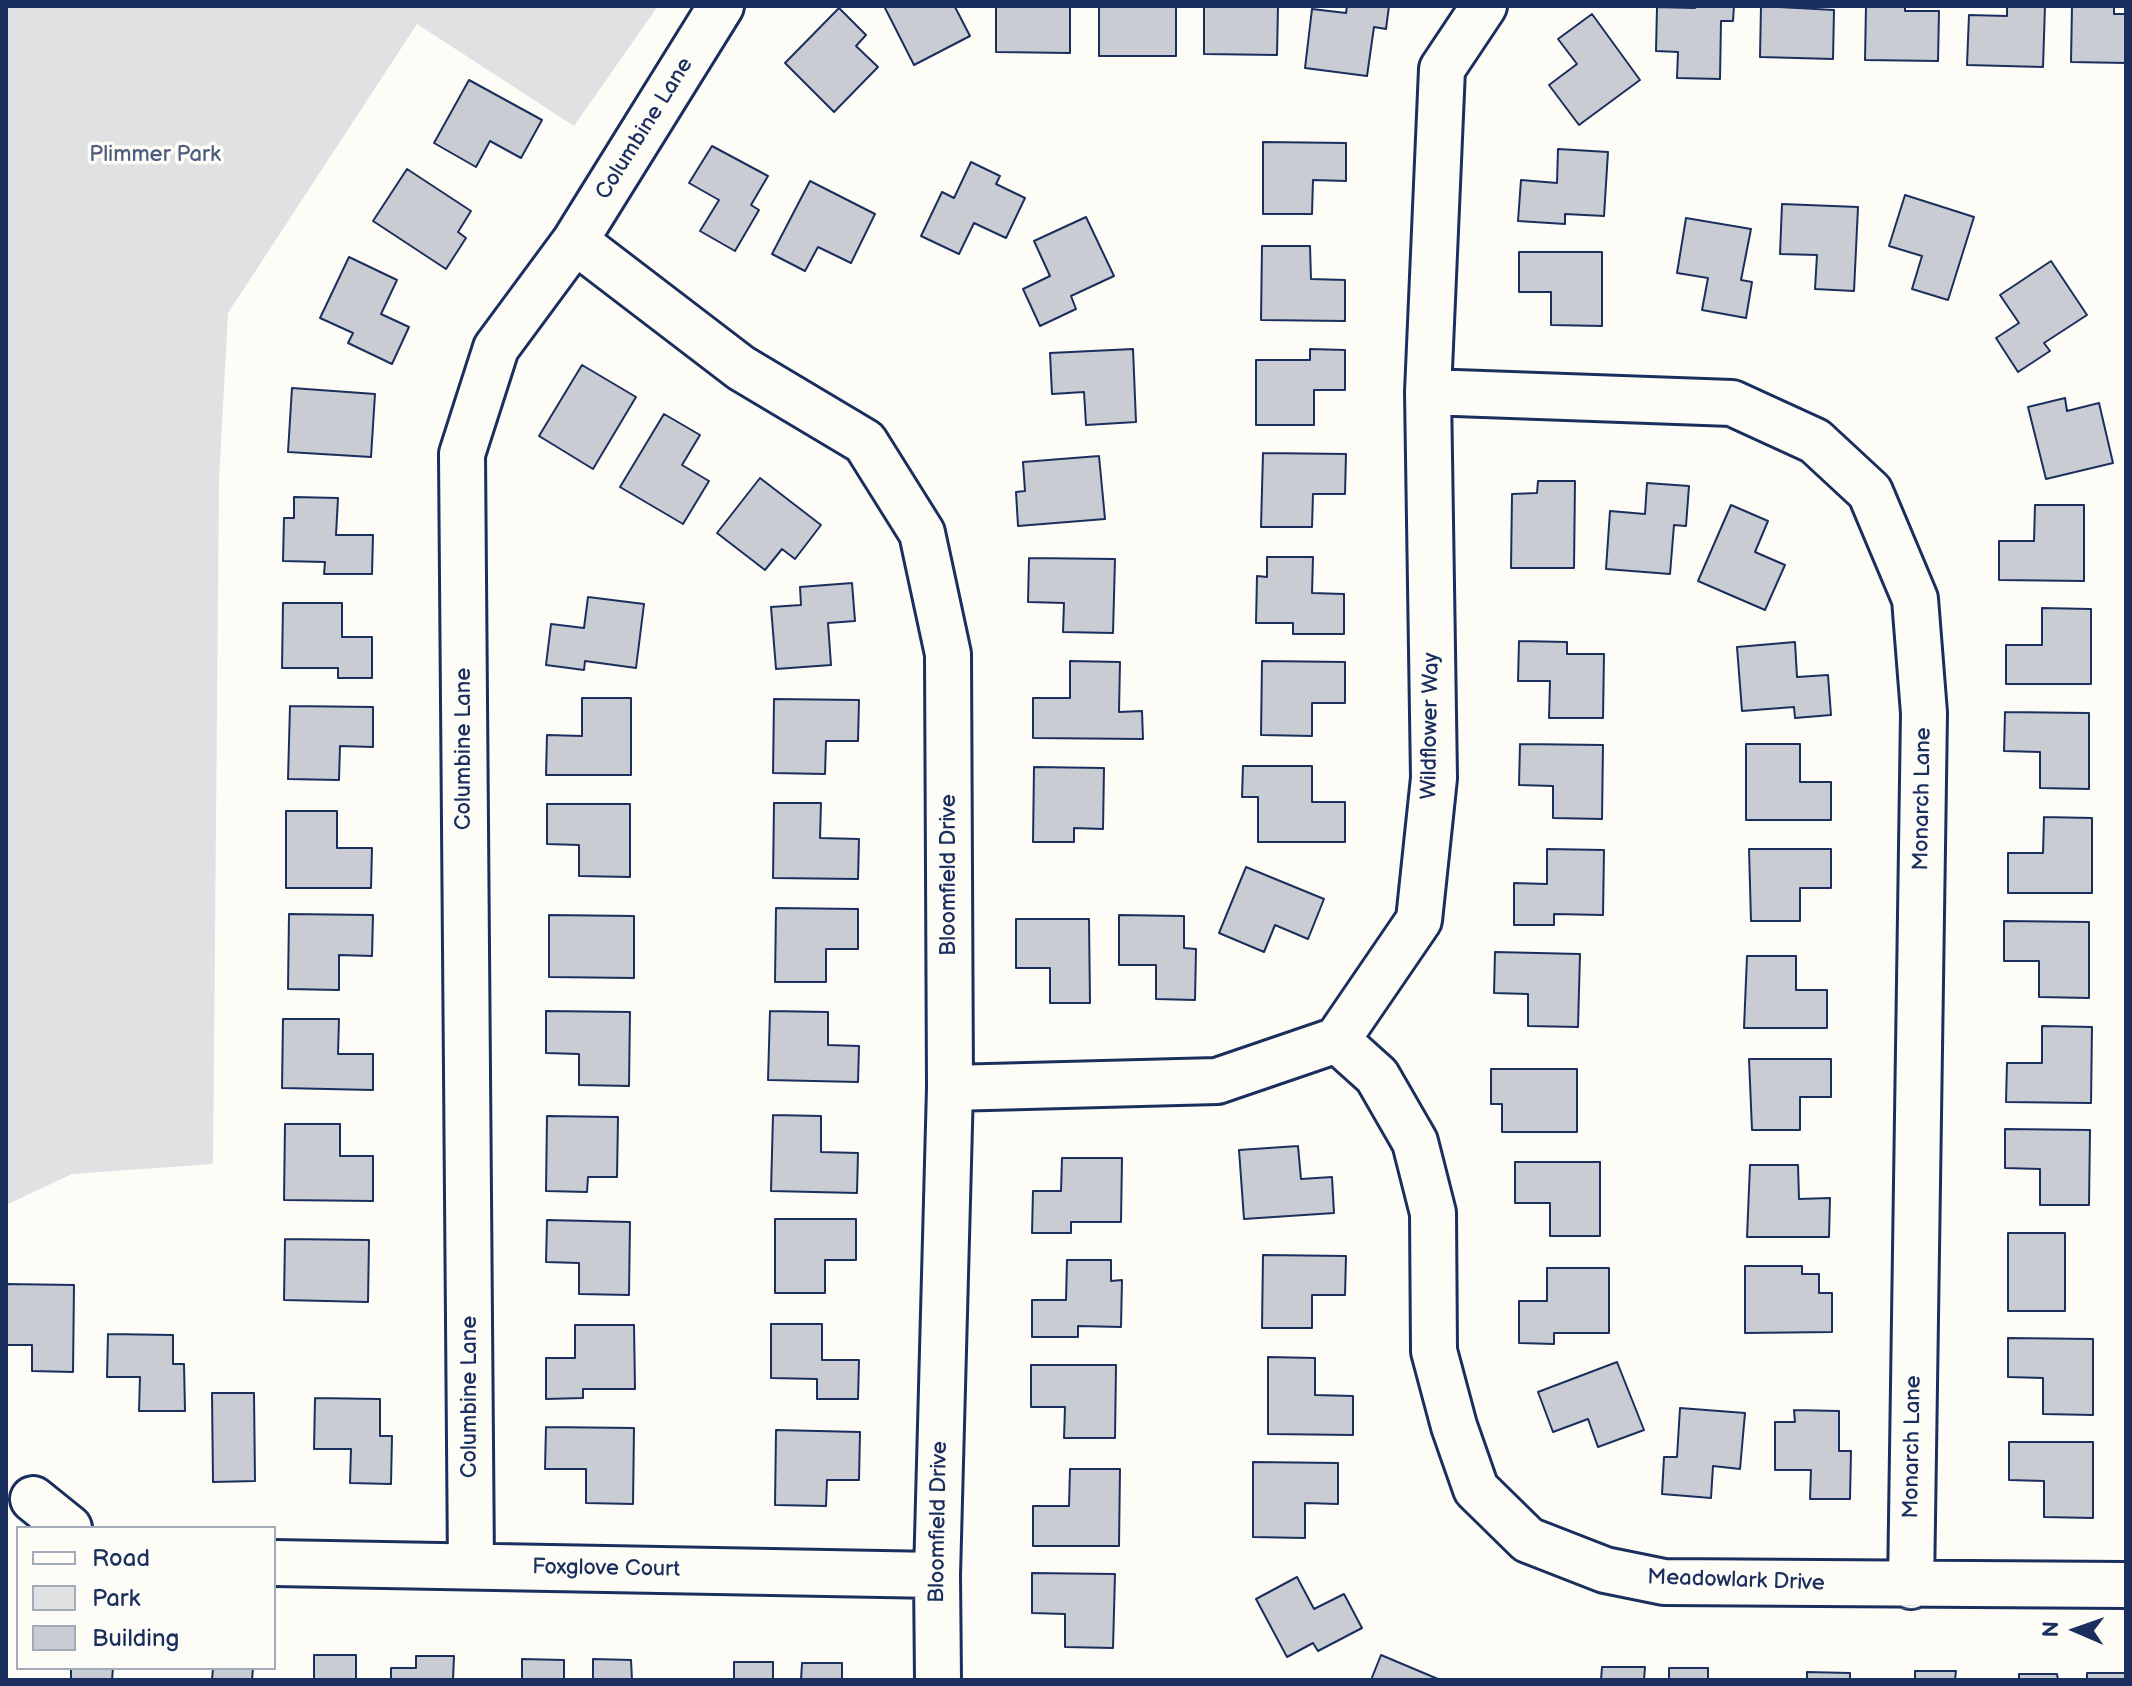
<!DOCTYPE html>
<html>
<head>
<meta charset="utf-8">
<style>
	body { margin:0 }
	#map { position:relative; width:2132px; height:1686px; overflow:hidden; background:#fdfcf7; font-family:"Balsamiq Sans",sans-serif }
	canvas { display:block }
	.frame { position:absolute; inset:0; border:8px solid #1b2f5e; pointer-events:none }
	.legend { position:absolute; left:16px; top:1526px; width:260px; height:144px; box-sizing:border-box; background:#fdfcf7; border:2px solid #a3aaba; margin:0; padding:10px 14px; list-style:none; font-size:24px; color:#1b2f5e }
	.legend li { display:flex; align-items:center; gap:16px; height:40px }
	.legend b { width:40px; border:2px solid #a3aaba }
	.north { position:absolute; left:2036px; top:1590px; width:80px; height:80px; -webkit-text-stroke:6px #fdfcf7; paint-order:stroke; rotate:272deg; font-size:22px; font-weight:700; line-height:32px; text-align:center; color:#1b2f5e }
	.north::after { content:''; display:block; margin:auto; width:28px; height:36px; background:#1b2f5e; clip-path:polygon(50% 0,100% 100%,50% 72%,0 100%) }
</style>
</head>
<body>
<div id="map">
<canvas width="2132" height="1686"></canvas>
<div class="frame"></div>
<ul class="legend">
<li><b style="height:10px;background:#fdfcf7"></b>Road</li>
<li><b style="height:22px;background:#e0e1e3"></b>Park</li>
<li><b style="height:22px;background:#c9ccd3"></b>Building</li>
</ul>
<div class="north">N</div>
</div>
<script>
const ctx = document.querySelector('canvas').getContext('2d');
ctx.lineJoin = 'round';
function paint(path, color) { ctx.fillStyle = color; ctx.fill(path, 'evenodd'); }
const poly = rows => new Path2D(rows.map(r => 'M' + r).join(''));
function stroke(path, color, width, dash) { ctx.strokeStyle = color; ctx.lineWidth = width; ctx.lineCap = dash ? 'butt' : 'round'; ctx.setLineDash(dash || []); ctx.stroke(path); }
function write(font, color, halo, rows, align = 'center') {
  ctx.font = font + ' "Balsamiq Sans",sans-serif'; ctx.lineWidth = 7; ctx.setLineDash([]); ctx.textBaseline = 'middle'; ctx.strokeStyle = halo; ctx.fillStyle = color; for (const [text, x, y, turn = 0] of rows) {
    ctx.save(); ctx.translate(x, y); ctx.rotate((+turn || 0) * Math.PI / 180); ctx.textAlign = isNaN(turn) ? turn : align; if (halo) ctx.strokeText(text, 0, 0); ctx.fillText(text, 0, 0); ctx.restore();
  }
}
paint(poly([
	[6,6,658,6,574,126,417,24,228,313,219,480,213,1164,72,1174,6,1205]
]), '#e0e1e3');
const building = poly([
	[884,6,958,6,955,7,970,36,914,65,884,6],
	[996,6,1070,6,1070,53,996,52,996,6],
	[1136,6,1176,6,1176,56,1099,56,1099,7,1136,6],
	[1204,6,1278,6,1277,55,1204,54,1204,6],
	[1347,6,1389,6,1386,29,1374,27,1367,76,1305,68,1312,9,1346,13,1347,6],
	[1695,6,1734,6,1733,21,1721,21,1720,79,1677,78,1678,52,1656,51,1657,7,1695,8,1695,6],
	[1761,6,1834,10,1833,59,1760,57,1761,6],
	[1866,6,1905,6,1905,11,1939,11,1938,61,1865,60,1866,6],
	[2007,6,2045,6,2043,67,1967,65,1969,15,2007,16,2007,6],
	[2072,6,2114,6,2114,14,2126,14,2126,63,2071,62,2072,6],
	[839,8,866,35,856,46,878,67,834,112,785,63,839,8],
	[1592,14,1640,80,1579,125,1549,85,1577,64,1558,39,1592,14],
	[469,80,542,120,521,158,490,141,476,167,434,143,469,80],
	[1263,142,1346,143,1346,181,1313,180,1312,214,1263,214,1263,142],
	[712,146,768,176,751,205,759,210,735,251,700,231,719,200,689,183,712,146],
	[1558,149,1608,152,1604,216,1565,214,1565,224,1518,221,1521,180,1557,183,1558,149],
	[971,162,1000,176,996,184,1025,198,1006,238,974,223,959,254,921,236,942,192,954,198,971,162],
	[407,169,471,211,458,232,466,238,446,269,373,221,407,169],
	[810,181,875,214,851,263,818,247,805,271,772,254,810,181],
	[1905,195,1974,217,1948,300,1912,289,1922,256,1889,246,1905,195],
	[1782,204,1858,207,1854,291,1815,289,1817,255,1780,254,1782,204],
	[1086,217,1114,276,1071,296,1076,309,1040,326,1023,289,1050,276,1034,241,1086,217],
	[1686,218,1751,229,1741,280,1752,282,1746,318,1702,310,1708,278,1677,273,1686,218],
	[1262,246,1310,246,1311,279,1345,280,1345,321,1261,320,1262,246],
	[1519,252,1602,252,1602,326,1551,325,1551,292,1519,292,1519,252],
	[349,257,397,280,381,314,409,327,392,364,348,343,353,333,320,318,349,257],
	[2051,261,2087,315,2044,343,2050,351,2018,372,1996,338,2019,323,2000,295,2051,261],
	[1133,349,1136,422,1086,425,1084,392,1052,394,1050,353,1133,349],
	[1310,349,1345,350,1345,390,1314,390,1314,425,1256,425,1256,360,1310,360,1310,349],
	[582,365,636,397,593,469,539,436,582,365],
	[292,388,375,394,371,457,288,452,292,388],
	[2065,398,2067,411,2099,403,2113,463,2046,479,2028,407,2065,398],
	[664,414,700,435,682,465,709,481,683,524,620,487,664,414],
	[1263,453,1346,454,1345,494,1313,494,1312,527,1261,527,1263,453],
	[1099,456,1105,519,1018,526,1016,492,1025,491,1023,462,1099,456],
	[760,478,821,525,795,559,782,549,765,570,717,533,760,478],
	[1538,481,1575,481,1574,568,1511,568,1512,494,1537,493,1538,481],
	[1647,483,1689,486,1686,526,1674,525,1670,574,1606,569,1610,511,1645,514,1647,483],
	[294,497,338,498,336,535,373,535,372,574,324,574,325,562,283,561,284,518,294,518,294,497],
	[1731,505,1768,521,1755,552,1785,565,1765,610,1698,581,1731,505],
	[2035,505,2084,505,2084,581,1999,580,1999,541,2034,541,2035,505],
	[1267,557,1313,557,1312,593,1344,594,1344,634,1293,634,1293,623,1256,623,1257,576,1267,577,1267,557],
	[1029,558,1115,559,1113,633,1063,632,1064,603,1028,602,1029,558],
	[852,583,855,621,828,623,831,665,776,669,771,607,801,605,800,587,852,583],
	[588,597,644,604,636,668,585,661,584,670,546,665,551,624,584,628,588,597],
	[283,603,342,603,342,637,372,637,372,678,338,678,338,668,282,668,283,603],
	[2042,608,2091,609,2091,684,2006,684,2006,645,2042,645,2042,608],
	[1519,641,1567,642,1567,654,1604,654,1603,718,1549,718,1550,681,1518,681,1519,641],
	[1795,642,1797,677,1828,675,1831,715,1795,718,1794,707,1742,711,1737,647,1795,642],
	[1070,661,1120,662,1119,712,1142,711,1143,739,1033,738,1033,698,1070,698,1070,661],
	[1262,661,1345,662,1345,703,1312,703,1312,736,1261,735,1262,661],
	[582,698,631,698,631,775,546,775,547,735,582,736,582,698],
	[774,699,859,700,858,741,826,741,825,774,773,773,774,699],
	[290,706,373,707,373,747,340,746,339,780,288,779,290,706],
	[2005,712,2089,713,2089,789,2040,788,2040,752,2004,751,2005,712],
	[1520,744,1603,745,1602,819,1553,818,1553,786,1519,785,1520,744],
	[1746,744,1800,744,1800,782,1831,782,1831,820,1746,820,1746,744],
	[1243,766,1312,766,1312,802,1345,802,1345,842,1258,842,1258,797,1242,797,1243,766],
	[1034,767,1104,768,1103,829,1074,828,1074,842,1033,842,1034,767],
	[774,803,821,803,820,838,859,839,858,879,773,878,774,803],
	[547,804,630,804,630,877,579,876,579,845,547,844,547,804],
	[286,811,337,811,337,848,372,848,371,888,286,888,286,811],
	[2044,817,2092,818,2092,893,2008,893,2008,853,2043,853,2044,817],
	[1547,849,1604,850,1603,915,1554,914,1554,925,1514,925,1514,883,1547,884,1547,849],
	[1749,849,1831,849,1831,888,1800,888,1800,921,1751,921,1749,849],
	[1246,867,1324,899,1308,939,1275,925,1264,952,1219,933,1246,867],
	[776,908,858,909,858,949,826,949,826,982,775,982,776,908],
	[289,914,373,915,372,956,339,955,339,990,288,989,289,914],
	[549,915,634,916,634,978,549,977,549,915],
	[1119,915,1184,916,1184,948,1196,949,1195,1000,1156,999,1156,965,1119,965,1119,915],
	[1016,919,1089,919,1090,1003,1050,1003,1050,968,1016,968,1016,919],
	[2004,921,2089,922,2089,998,2039,997,2039,961,2004,961,2004,921],
	[1495,952,1580,954,1578,1027,1528,1026,1528,994,1494,993,1495,952],
	[1747,956,1796,956,1796,990,1827,990,1827,1028,1744,1028,1747,956],
	[546,1011,630,1012,629,1086,579,1085,579,1054,546,1053,546,1011],
	[770,1011,828,1012,828,1045,859,1046,858,1082,768,1080,770,1011],
	[283,1019,339,1019,338,1054,373,1054,373,1090,282,1088,283,1019],
	[2042,1026,2092,1027,2091,1103,2006,1102,2007,1063,2042,1063,2042,1026],
	[1749,1059,1831,1059,1831,1097,1800,1097,1800,1130,1752,1130,1749,1059],
	[1491,1069,1577,1069,1577,1132,1502,1132,1502,1104,1491,1104,1491,1069],
	[773,1115,821,1116,821,1152,858,1153,857,1193,771,1191,773,1115],
	[547,1116,618,1117,617,1177,588,1177,587,1192,546,1191,547,1116],
	[285,1124,340,1124,340,1156,373,1156,373,1201,284,1200,285,1124],
	[2005,1129,2090,1130,2089,1205,2040,1205,2040,1169,2005,1168,2005,1129],
	[1298,1146,1301,1179,1332,1177,1334,1213,1244,1219,1239,1150,1298,1146],
	[1062,1158,1122,1158,1121,1222,1071,1222,1071,1233,1032,1233,1033,1191,1061,1191,1062,1158],
	[1515,1162,1600,1162,1600,1236,1550,1236,1550,1203,1515,1203,1515,1162],
	[1750,1165,1798,1165,1799,1199,1830,1198,1829,1237,1747,1237,1750,1165],
	[775,1219,856,1219,856,1260,825,1260,825,1293,775,1293,775,1219],
	[547,1220,630,1222,629,1295,579,1294,579,1263,546,1262,547,1220],
	[2008,1233,2065,1233,2065,1311,2008,1311,2008,1233],
	[285,1239,369,1240,368,1302,284,1300,285,1239],
	[1263,1255,1346,1256,1345,1295,1312,1295,1312,1328,1262,1328,1263,1255],
	[1067,1260,1111,1260,1111,1281,1122,1280,1121,1327,1078,1326,1078,1337,1032,1337,1032,1300,1066,1300,1067,1260],
	[1745,1266,1802,1266,1802,1274,1819,1274,1819,1293,1832,1293,1832,1332,1745,1333,1745,1266],
	[1547,1268,1609,1268,1609,1333,1554,1333,1554,1344,1519,1343,1519,1301,1547,1301,1547,1268],
	[6,1284,74,1285,73,1372,32,1371,32,1345,6,1345,6,1284],
	[771,1324,822,1324,822,1360,859,1360,858,1399,817,1399,817,1379,771,1378,771,1324],
	[575,1325,634,1325,635,1389,583,1389,583,1398,546,1399,546,1358,575,1358,575,1325],
	[108,1334,173,1335,173,1364,184,1364,185,1411,139,1411,140,1377,107,1377,108,1334],
	[2008,1338,2093,1339,2093,1415,2043,1414,2043,1378,2008,1377,2008,1338],
	[1268,1357,1315,1358,1315,1395,1353,1396,1353,1435,1268,1434,1268,1357],
	[1617,1362,1644,1430,1598,1447,1588,1419,1553,1432,1538,1392,1617,1362],
	[1031,1365,1116,1365,1115,1438,1064,1438,1065,1407,1031,1407,1031,1365],
	[212,1393,254,1393,255,1481,213,1482,212,1393],
	[315,1398,380,1399,380,1436,392,1436,391,1484,350,1483,351,1449,314,1449,315,1398],
	[1680,1408,1745,1413,1740,1469,1713,1466,1711,1498,1662,1494,1664,1457,1677,1457,1680,1408],
	[1794,1410,1839,1411,1839,1451,1851,1451,1850,1499,1810,1499,1811,1470,1775,1470,1775,1422,1795,1422,1794,1410],
	[546,1427,634,1428,633,1504,586,1503,586,1469,545,1469,546,1427],
	[776,1430,860,1432,859,1480,827,1480,826,1506,775,1505,776,1430],
	[2009,1442,2093,1442,2093,1518,2044,1517,2044,1481,2009,1480,2009,1442],
	[1253,1462,1338,1463,1338,1504,1305,1503,1305,1538,1253,1537,1253,1462],
	[1070,1469,1120,1469,1119,1546,1033,1546,1033,1506,1069,1506,1070,1469],
	[1032,1573,1115,1574,1113,1648,1065,1647,1065,1614,1032,1613,1032,1573],
	[1297,1577,1314,1609,1344,1594,1362,1628,1318,1651,1313,1643,1287,1657,1256,1599,1297,1577],
	[314,1655,356,1655,356,1680,314,1680,314,1655],
	[1381,1655,1438,1679,1438,1680,1371,1680,1381,1655],
	[416,1656,454,1656,453,1680,391,1680,391,1668,416,1668,416,1656],
	[522,1659,564,1660,564,1680,522,1680,522,1659],
	[593,1659,631,1660,632,1680,593,1680,593,1659],
	[734,1662,773,1662,773,1680,734,1680,734,1662],
	[802,1663,842,1663,842,1680,801,1680,802,1663],
	[1602,1667,1645,1667,1644,1680,1601,1680,1602,1667],
	[71,1668,113,1668,112,1680,71,1680,71,1668],
	[213,1668,253,1668,252,1680,212,1680,213,1668],
	[1669,1668,1708,1668,1708,1680,1669,1680,1669,1668],
	[1915,1671,1956,1671,1955,1680,1915,1680,1915,1671],
	[1807,1672,1850,1673,1850,1680,1807,1680,1807,1672],
	[2087,1673,2125,1673,2125,1680,2087,1680,2087,1673],
	[2019,1674,2057,1674,2058,1680,2019,1680,2019,1674]
]);
paint(building, '#c9ccd3');
stroke(building, '#1b2f5e', 2);
const minor = poly([
	[575,241,741,368,865,442,922,533,948,654,950,1088,937,1575,938,1680],
	[1428,392,1732,403,1815,441,1870,492,1915,599,1924,713,1911,1586],
	[1337,1040,1377,1076,1415,1142,1433,1213,1434,1351,1454,1426,1476,1489,1528,1540,1605,1570,1664,1582,2126,1585],
	[950,1088,1217,1081,1337,1040,1419,920,1434,778,1428,392,1442,69,1484,6],
	[33,1499,69,1528],
	[274,1563,937,1575],
	[471,1566,462,454,496,348,575,241,721,6]
]);
stroke(minor, '#1b2f5e', 50);
stroke(minor, '#fdfcf7', 44);
write('22px', '#1b2f5e', '#fdfcf7', [
	["Columbine Lane",645,129,-58],
	["Wildflower Way",1431,726,-89],
	["Columbine Lane",464,749,-90],
	["Monarch Lane",1923,799,-89],
	["Bloomfield Drive",949,875,-90],
	["Columbine Lane",470,1397,-90],
	["Monarch Lane",1913,1447,-89],
	["Bloomfield Drive",939,1522,-89],
	["Foxglove Court",606,1569,1],
	["Meadowlark Drive",1736,1581,2]
]);
write('22px', '#4c5c7f', '#fdfcf7', [
	["Plimmer Park",155,155]
]);
</script>
</body>
</html>
